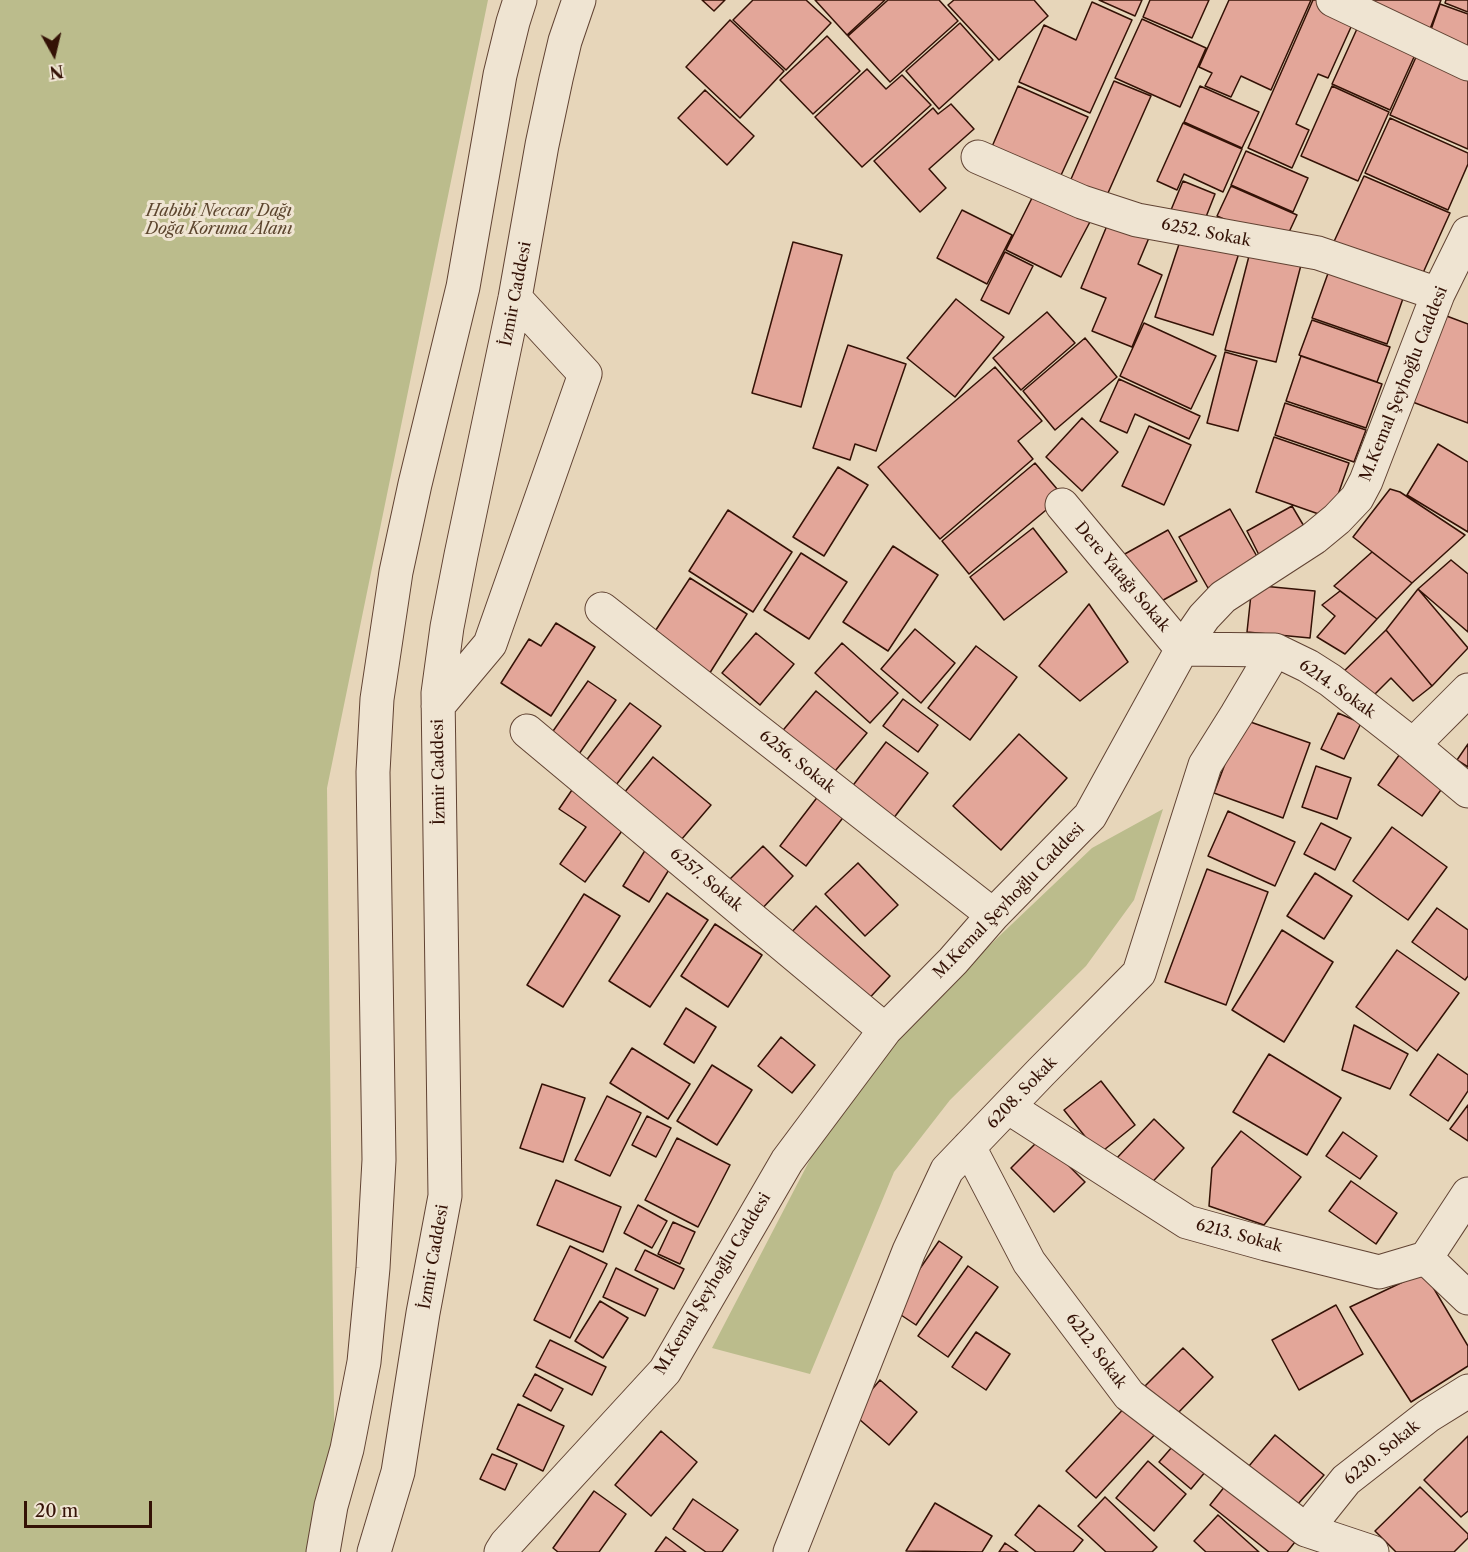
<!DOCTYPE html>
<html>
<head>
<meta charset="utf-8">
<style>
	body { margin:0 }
	#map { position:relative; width:1468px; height:1552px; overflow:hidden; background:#e7d6ba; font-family:"Libre Caslon Text",serif }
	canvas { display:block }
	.north { position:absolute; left:24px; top:24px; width:60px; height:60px; -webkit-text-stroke:4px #efe4d2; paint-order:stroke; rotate:172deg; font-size:16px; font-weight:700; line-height:24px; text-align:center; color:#341206 }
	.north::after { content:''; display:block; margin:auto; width:21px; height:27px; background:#341206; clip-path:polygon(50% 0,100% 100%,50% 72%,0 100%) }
	.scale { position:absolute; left:24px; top:1501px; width:128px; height:27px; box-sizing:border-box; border:3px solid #341206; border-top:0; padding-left:8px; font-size:18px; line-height:21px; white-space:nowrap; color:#341206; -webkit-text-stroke:4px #efe4d2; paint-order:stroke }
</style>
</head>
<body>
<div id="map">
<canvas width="1468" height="1552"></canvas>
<div class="north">N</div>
<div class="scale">20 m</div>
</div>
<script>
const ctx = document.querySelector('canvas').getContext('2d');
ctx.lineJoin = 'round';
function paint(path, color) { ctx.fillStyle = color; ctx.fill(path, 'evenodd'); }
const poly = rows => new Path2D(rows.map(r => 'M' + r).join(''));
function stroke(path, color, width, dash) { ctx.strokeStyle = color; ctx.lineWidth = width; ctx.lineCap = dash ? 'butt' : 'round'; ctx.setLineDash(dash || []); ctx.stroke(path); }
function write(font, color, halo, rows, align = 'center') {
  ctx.font = font + ' "Libre Caslon Text",serif'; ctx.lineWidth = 6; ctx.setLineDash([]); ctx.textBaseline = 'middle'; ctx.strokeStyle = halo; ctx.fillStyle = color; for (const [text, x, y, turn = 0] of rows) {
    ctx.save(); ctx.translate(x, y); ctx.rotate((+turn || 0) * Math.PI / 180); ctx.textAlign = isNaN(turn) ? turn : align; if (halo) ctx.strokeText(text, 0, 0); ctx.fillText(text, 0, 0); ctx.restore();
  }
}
paint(poly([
	[0,0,488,0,327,788,335,1504,316,1552,0,1552],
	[1163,809,1134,900,1086,966,950,1100,894,1172,810,1374,712,1348,816,1148,892,1038,1092,848]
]), '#bbbc8c');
const building = poly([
	[702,0,725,0,714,11,702,0],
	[753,0,806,0,831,23,786,70,733,20,753,0],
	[815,0,885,0,847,35,815,0],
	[888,0,939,0,958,21,890,82,848,36,888,0],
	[954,0,1034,0,1048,16,999,60,948,5,954,0],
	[1099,0,1142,0,1135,16,1099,0],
	[1150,0,1209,0,1192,38,1143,17,1150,0],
	[1229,0,1311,0,1271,90,1241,76,1231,97,1205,86,1212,73,1199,67,1229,0],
	[1313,0,1320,0,1356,16,1328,78,1318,74,1296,124,1309,130,1292,168,1248,148,1313,0],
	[1373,0,1441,0,1427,37,1368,16,1373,0],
	[1446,0,1468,0,1468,12,1445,3,1446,0],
	[1092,2,1132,20,1090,113,1019,82,1044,25,1076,40,1092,2],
	[1440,4,1468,14,1468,56,1427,41,1440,4],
	[1142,19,1206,48,1180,107,1115,78,1142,19],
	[730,20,784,71,740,118,686,67,730,20],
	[1361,20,1419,46,1390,110,1332,84,1361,20],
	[960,23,993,60,939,109,906,71,960,23],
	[827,36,860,71,813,114,780,80,827,36],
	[1421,46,1468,67,1468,149,1390,115,1421,46],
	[867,69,886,89,902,75,931,105,862,167,815,117,867,69],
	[1114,81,1151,96,1104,202,1068,186,1114,81],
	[1018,86,1088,117,1056,186,988,156,1018,86],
	[1200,86,1259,112,1242,148,1184,122,1200,86],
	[1332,86,1389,112,1358,181,1301,156,1332,86],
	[705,90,754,136,727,165,678,118,705,90],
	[951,104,974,129,929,169,946,188,920,212,874,161,933,108,938,114,951,104],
	[1390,118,1468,153,1468,164,1448,210,1365,173,1390,118],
	[1183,123,1242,149,1223,192,1184,174,1177,190,1157,181,1183,123],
	[1246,151,1308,178,1293,212,1231,185,1246,151],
	[1364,176,1450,213,1418,284,1332,246,1364,176],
	[1183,181,1215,194,1204,222,1171,210,1183,181],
	[1231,186,1297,215,1283,245,1217,216,1231,186],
	[1036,190,1092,218,1061,277,1006,250,1036,190],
	[962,210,1012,235,987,284,937,258,962,210],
	[1111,216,1151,233,1138,264,1162,275,1132,347,1092,331,1106,298,1081,288,1111,216],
	[1182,235,1239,253,1213,335,1155,317,1182,235],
	[793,242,842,255,801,407,752,393,793,242],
	[1005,252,1033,266,1009,314,981,300,1005,252],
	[1250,252,1301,265,1276,362,1225,350,1250,252],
	[1331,265,1406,290,1387,344,1312,318,1331,265],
	[956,299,1004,337,955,397,907,358,956,299],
	[1047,312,1075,343,1021,390,993,358,1047,312],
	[1444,315,1468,324,1468,423,1410,401,1444,315],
	[1312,320,1390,347,1377,382,1299,355,1312,320],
	[1144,323,1216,356,1191,409,1120,376,1144,323],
	[1085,338,1117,377,1055,430,1023,391,1085,338],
	[848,345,906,364,876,451,855,444,850,460,813,448,848,345],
	[1225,352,1257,361,1238,431,1207,423,1225,352],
	[1301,356,1382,384,1366,428,1286,401,1301,356],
	[995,367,1042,421,1018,441,1033,459,940,539,878,467,995,367],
	[1119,379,1200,416,1189,439,1135,414,1127,433,1100,421,1119,379],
	[1285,403,1366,430,1354,462,1275,435,1285,403],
	[1082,418,1118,452,1082,491,1046,457,1082,418],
	[1149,426,1191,445,1164,505,1122,486,1149,426],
	[1274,437,1349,463,1330,518,1256,492,1274,437],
	[1438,444,1468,462,1468,532,1407,495,1438,444],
	[1035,463,1063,496,969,574,942,541,1035,463],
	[838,467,868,485,824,556,793,537,838,467],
	[1390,489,1400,492,1465,535,1412,583,1353,537,1390,489],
	[1292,506,1308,533,1261,559,1247,531,1292,506],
	[1230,509,1259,560,1208,588,1179,537,1230,509],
	[728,510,792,552,753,612,689,571,728,510],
	[1033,528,1067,572,1004,620,970,577,1033,528],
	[1168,530,1197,581,1151,607,1123,555,1168,530],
	[893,546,938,575,888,651,843,622,893,546],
	[1372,552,1412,583,1377,619,1334,586,1372,552],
	[801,553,847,582,809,639,764,610,801,553],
	[1451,560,1468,574,1468,632,1418,589,1451,560],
	[690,578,747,614,706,679,648,642,690,578],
	[1252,585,1315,591,1310,638,1247,632,1252,585],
	[1418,589,1468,648,1432,686,1386,630,1418,589],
	[1340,591,1377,619,1345,654,1317,637,1335,616,1322,605,1340,591],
	[1089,604,1128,662,1080,701,1039,666,1089,604],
	[556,623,595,647,551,716,501,683,529,639,541,646,556,623],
	[915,629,955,663,921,703,881,669,915,629],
	[1386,630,1432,686,1413,701,1391,678,1368,701,1338,677,1386,630],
	[756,633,794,664,760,705,722,673,756,633],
	[842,643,898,693,870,723,815,673,842,643],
	[976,646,1017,677,970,740,928,708,976,646],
	[588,681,616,700,579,754,551,734,588,681],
	[816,691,867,733,830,777,779,735,816,691],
	[903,699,938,725,918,752,883,726,903,699],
	[630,703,661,726,616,785,585,762,630,703],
	[1338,713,1361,723,1344,759,1321,749,1338,713],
	[1242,719,1310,743,1283,818,1214,793,1242,719],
	[1019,734,1067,778,1001,850,953,806,1019,734],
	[886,742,928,773,893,819,851,788,886,742],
	[1468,744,1468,767,1457,760,1468,744],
	[1402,751,1446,783,1422,816,1378,785,1402,751],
	[653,757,711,805,681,840,624,793,653,757],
	[1316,766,1351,778,1337,819,1302,807,1316,766],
	[574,787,627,824,585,882,560,864,586,827,559,809,574,787],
	[819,795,845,815,806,866,780,846,819,795],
	[1228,811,1295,842,1275,886,1208,856,1228,811],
	[1321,823,1351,838,1335,870,1304,854,1321,823],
	[1392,827,1447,867,1408,920,1353,881,1392,827],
	[649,844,675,860,649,902,623,886,649,844],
	[763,846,793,876,757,914,725,884,763,846],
	[858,863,898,905,865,936,825,894,858,863],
	[1207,869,1268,892,1226,1005,1165,982,1207,869],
	[1315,873,1352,896,1324,939,1287,916,1315,873],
	[667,893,708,920,650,1007,609,981,667,893],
	[584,894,620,916,563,1007,527,985,584,894],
	[816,906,890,976,863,1005,789,935,816,906],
	[1437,908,1468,930,1468,976,1465,980,1412,942,1437,908],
	[715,924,762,955,728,1007,681,976,715,924],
	[1282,930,1333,962,1284,1042,1232,1010,1282,930],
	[1397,950,1459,993,1417,1051,1356,1007,1397,950],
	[686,1008,716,1027,694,1063,664,1044,686,1008],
	[1354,1025,1408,1054,1390,1089,1342,1070,1354,1025],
	[781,1037,815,1065,792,1093,758,1066,781,1037],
	[632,1048,690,1084,668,1119,610,1083,632,1048],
	[1269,1054,1341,1098,1307,1155,1233,1112,1269,1054],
	[1438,1054,1468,1075,1468,1091,1448,1121,1410,1095,1438,1054],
	[712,1065,752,1090,717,1145,677,1121,712,1065],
	[1101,1081,1135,1125,1099,1154,1064,1110,1101,1081],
	[542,1084,585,1098,563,1162,520,1148,542,1084],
	[607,1096,641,1113,610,1176,575,1160,607,1096],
	[1468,1105,1468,1141,1450,1129,1468,1105],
	[647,1116,671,1128,656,1157,632,1145,647,1116],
	[1154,1119,1184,1148,1145,1190,1114,1161,1154,1119],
	[1241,1131,1301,1177,1264,1225,1209,1206,1212,1168,1241,1131],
	[1343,1132,1377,1156,1360,1179,1326,1156,1343,1132],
	[677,1138,730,1165,698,1227,645,1200,677,1138],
	[1041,1138,1085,1182,1054,1212,1011,1168,1041,1138],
	[556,1180,621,1207,603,1252,537,1225,556,1180],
	[1351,1181,1397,1213,1376,1244,1329,1211,1351,1181],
	[638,1205,667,1221,652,1248,624,1233,638,1205],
	[673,1222,695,1232,680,1264,658,1254,673,1222],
	[939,1241,962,1257,916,1325,892,1309,939,1241],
	[570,1246,607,1264,570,1338,534,1320,570,1246],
	[645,1250,684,1269,674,1289,635,1270,645,1250],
	[968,1266,998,1287,948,1357,918,1336,968,1266],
	[616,1268,658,1289,645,1316,603,1297,616,1268],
	[1424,1272,1468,1346,1468,1366,1411,1402,1350,1307,1424,1272],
	[600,1301,628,1318,603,1358,575,1341,600,1301],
	[1336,1305,1363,1354,1299,1390,1272,1340,1336,1305],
	[976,1332,1010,1354,986,1390,952,1367,976,1332],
	[550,1340,606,1367,592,1395,536,1367,550,1340],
	[1183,1348,1213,1377,1176,1415,1145,1386,1183,1348],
	[535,1374,563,1389,551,1411,523,1396,535,1374],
	[880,1380,917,1412,889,1445,852,1413,880,1380],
	[518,1404,564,1426,543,1471,497,1449,518,1404],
	[1128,1404,1158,1431,1096,1498,1066,1471,1128,1404],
	[661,1431,697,1462,651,1516,615,1485,661,1431],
	[1275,1435,1324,1475,1297,1505,1249,1466,1275,1435],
	[1468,1436,1468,1511,1461,1517,1424,1480,1468,1436],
	[1179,1439,1211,1465,1191,1489,1159,1462,1179,1439],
	[492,1454,517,1464,505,1490,480,1479,492,1454],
	[1148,1461,1186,1494,1154,1531,1116,1498,1148,1461],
	[1229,1481,1299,1537,1287,1552,1269,1552,1210,1505,1229,1481],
	[1420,1487,1468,1534,1468,1538,1454,1552,1396,1552,1375,1531,1420,1487],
	[594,1491,626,1514,599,1552,558,1552,553,1548,594,1491],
	[1105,1497,1157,1547,1152,1552,1106,1552,1078,1526,1105,1497],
	[693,1499,738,1530,722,1552,706,1552,673,1529,693,1499],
	[935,1503,992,1536,982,1552,906,1551,935,1503],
	[1039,1505,1083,1540,1073,1552,1036,1552,1015,1535,1039,1505],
	[1218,1515,1259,1552,1206,1552,1194,1541,1218,1515],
	[666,1537,686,1552,655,1552,666,1537],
	[1005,1543,1018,1552,999,1552,1005,1543]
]);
paint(building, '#e3a699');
stroke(building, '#341206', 1.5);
const minor = poly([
	[1333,0,1468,64],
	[978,157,1082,202,1137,220,1318,253,1438,294],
	[1062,505,1182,649,1275,650,1308,666,1330,680,1413,745,1468,791],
	[602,609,993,915],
	[438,706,490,644,585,374,515,298],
	[527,731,885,1030],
	[1413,745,1468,690],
	[1008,1107,1187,1222,1266,1244,1379,1272,1426,1258],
	[969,1147,1029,1262,1129,1395,1306,1530],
	[1426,1258,1468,1194],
	[1426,1258,1468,1298],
	[323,1552,331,1506,347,1449,364,1362,373,1268,379,1160,373,772,377,699,396,572,415,484,463,287,500,75,513,22,520,0],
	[374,1552,398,1472,423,1313,445,1196,438,693,447,627,461,555,515,298,542,145,556,79,565,41,579,0],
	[501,1552,506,1544,665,1371,787,1161,885,1030,953,961,993,915,1090,816,1182,649,1204,617,1223,597,1314,538,1337,519,1357,498,1366,481,1438,294,1468,233],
	[790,1552,909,1251,947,1170,1041,1072,1139,973,1205,765,1237,714,1275,650],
	[1372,1552,1306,1530,1346,1480,1428,1416,1468,1391]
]);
stroke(minor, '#614333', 35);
stroke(minor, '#efe4d2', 33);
write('italic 16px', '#5c452e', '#efe4d2', [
	["Habibi Neccar Dağı",219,211],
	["Doğa Koruma Alanı",219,229]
]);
write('16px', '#341206', '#efe4d2', [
	["6252. Sokak",1206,233,11],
	["İzmir Caddesi",516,294,-79],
	["M.Kemal Şeyhoğlu Caddesi",1404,384,-68],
	["Dere Yatağı Sokak",1122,577,50],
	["6214. Sokak",1337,689,35],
	["6256. Sokak",797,762,38],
	["İzmir Caddesi",439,772,-91],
	["6257. Sokak",706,880,40],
	["M.Kemal Şeyhoğlu Caddesi",1009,901,-46],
	["6208. Sokak",1022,1093,-46],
	["6213. Sokak",1239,1236,15],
	["İzmir Caddesi",434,1257,-80],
	["M.Kemal Şeyhoğlu Caddesi",713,1284,-59],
	["6212. Sokak",1096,1351,53],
	["6230. Sokak",1382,1453,-39]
]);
</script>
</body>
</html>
